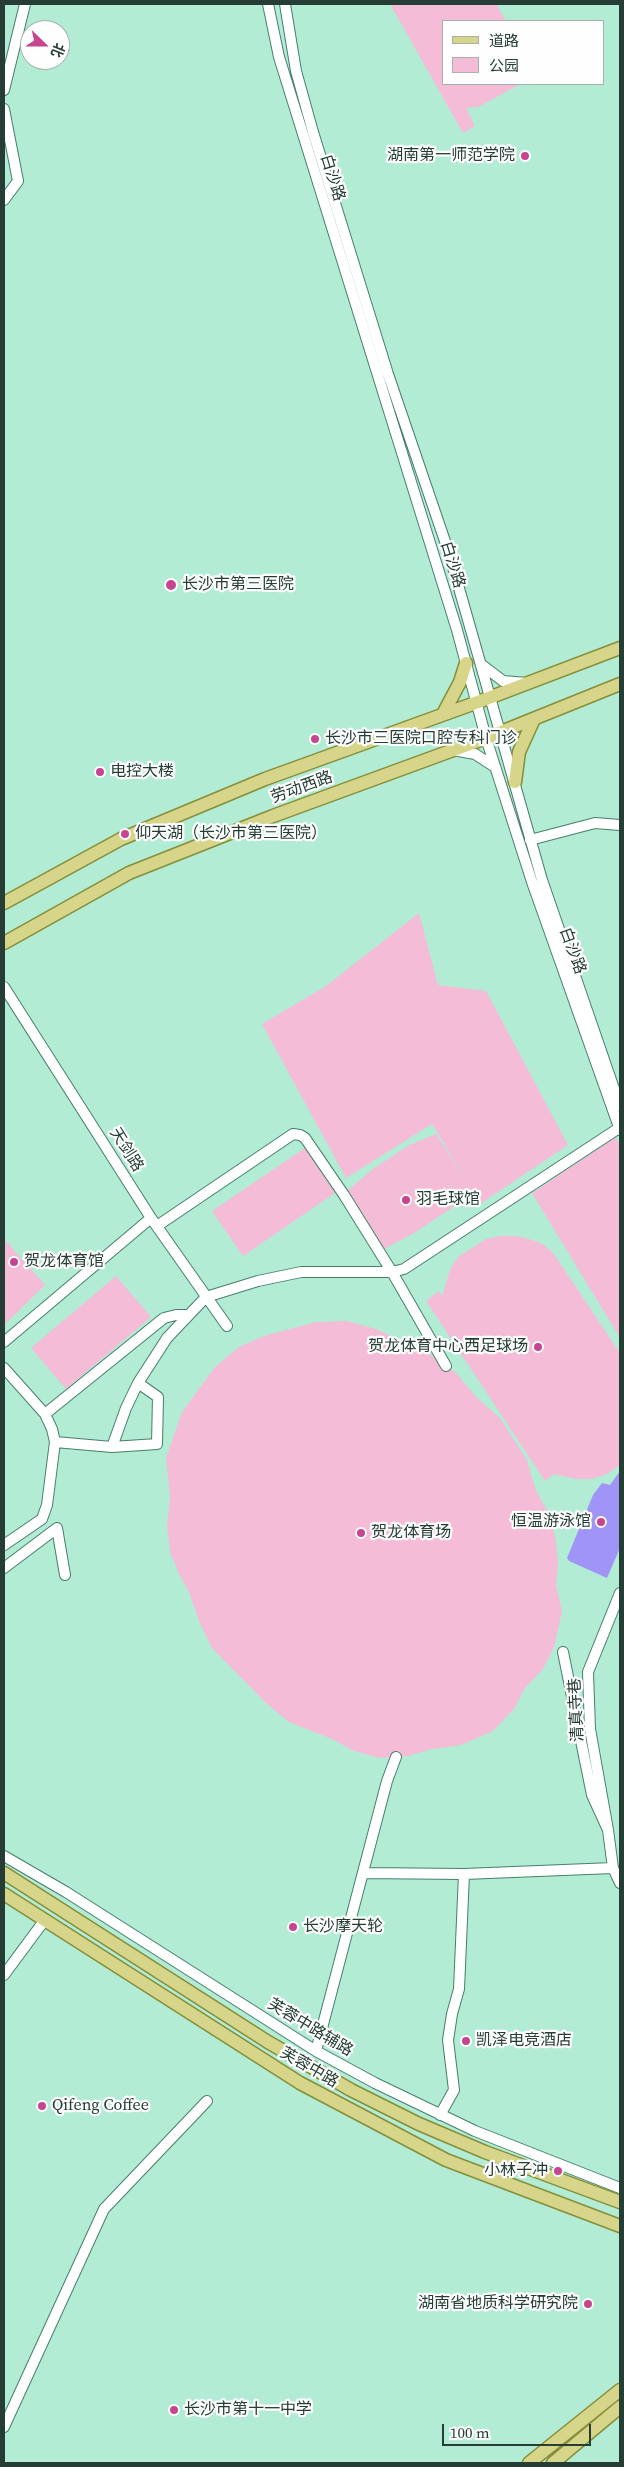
<!DOCTYPE html>
<html>
<head>
<meta charset="utf-8">
<style>
	body { margin:0 }
	#map { position:relative; width:624px; height:2467px; overflow:hidden; background:#b2ecd5; font-family:"Source Serif 4","Noto Sans SC",serif }
	canvas { display:block }
	.frame { position:absolute; inset:0; border:5px solid #253d34; pointer-events:none }
	.legend { position:absolute; left:442px; top:20px; width:162px; height:65px; box-sizing:border-box; background:#fefefe; border:1px solid #a7b1ad; margin:0; padding:6px 9px; list-style:none; font-size:15px; color:#253d34 }
	.legend li { display:flex; align-items:center; gap:10px; height:25px }
	.legend b { width:25px; border:1px solid #a7b1ad }
	.north { position:absolute; left:20px; top:20px; width:50px; height:50px; box-sizing:border-box; background:#fefefe; border:1px solid #a7b1ad; border-radius:50%; rotate:112deg; font-size:14px; font-weight:700; line-height:20px; text-align:center; color:#253d34 }
	.north::after { content:''; display:block; margin:auto; width:18px; height:22px; background:#c64590; clip-path:polygon(50% 0,100% 100%,50% 72%,0 100%) }
	.scale { position:absolute; left:442px; top:2424px; width:149px; height:22px; box-sizing:border-box; border:2px solid #253d34; border-top:0; padding-left:6px; font-size:15px; line-height:18px; white-space:nowrap; color:#253d34; -webkit-text-stroke:4px #fefefe; paint-order:stroke }
</style>
</head>
<body>
<div id="map">
<canvas width="624" height="2467"></canvas>
<div class="frame"></div>
<ul class="legend">
<li><b style="height:6px;background:#d6d589"></b>道路</li>
<li><b style="height:14px;background:#f4bcd7"></b>公园</li>
</ul>
<div class="north">北</div>
<div class="scale">100 m</div>
</div>
<script>
const ctx = document.querySelector('canvas').getContext('2d');
ctx.lineJoin = 'round';
function paint(path, color) { ctx.fillStyle = color; ctx.fill(path, 'evenodd'); }
const poly = rows => new Path2D(rows.map(r => 'M' + r).join(''));
function stroke(path, color, width, dash) { ctx.strokeStyle = color; ctx.lineWidth = width; ctx.lineCap = dash ? 'butt' : 'round'; ctx.setLineDash(dash || []); ctx.stroke(path); }
function write(font, color, halo, rows, align = 'center') {
  ctx.font = font + ' "Source Serif 4","Noto Sans SC",serif'; ctx.lineWidth = 4.5; ctx.setLineDash([]); ctx.textBaseline = 'middle'; ctx.strokeStyle = halo; ctx.fillStyle = color; for (const [text, x, y, turn = 0] of rows) {
    ctx.save(); ctx.translate(x, y); ctx.rotate((+turn || 0) * Math.PI / 180); ctx.textAlign = isNaN(turn) ? turn : align; if (halo) ctx.strokeText(text, 0, 0); ctx.fillText(text, 0, 0); ctx.restore();
  }
}
paint(poly([
	[390,4,496,4,506,21,443,21,443,84,518,84,517,86,478,107,466,108,475,126,463,133],
	[419,913,438,985,486,991,568,1145,480,1204,472,1190,450,1209,414,1233,384,1249,347,1191,373,1169,409,1145,436,1134,465,1178,432,1124,346,1178,262,1024,326,986],
	[616,1137,620,1147,620,1338,532,1193],
	[305,1148,335,1193,243,1256,212,1211],
	[501,1236,517,1236,532,1240,543,1244,554,1254,620,1353,620,1465,607,1474,592,1479,576,1479,554,1474,545,1481,426,1301,438,1291,442,1296,450,1270,458,1257,486,1239],
	[4,1239,45,1285,4,1325],
	[116,1276,151,1317,66,1389,31,1348],
	[347,1321,376,1329,428,1353,455,1372,477,1398,500,1418,527,1460,536,1491,550,1515,556,1541,558,1564,556,1585,562,1611,554,1647,543,1669,525,1688,514,1709,493,1731,461,1745,433,1749,408,1756,380,1758,354,1751,332,1739,289,1722,266,1703,212,1648,199,1621,189,1592,179,1574,170,1552,167,1526,170,1497,166,1458,182,1412,215,1367,239,1347,264,1336,316,1322]
]), '#f4bcd7');
paint(poly([
	[620,1471,620,1548,607,1578,569,1561,567,1558,593,1495,602,1483,610,1485]
]), '#a194f7');
const minor = poly([
	[268,4,279,57,457,630,486,738,532,882,620,1130],
	[285,4,296,71,313,132,388,374,449,553,542,880,620,1106],
	[4,90,25,4],
	[4,109,18,181,4,200],
	[482,665,503,681,527,683],
	[453,750,475,754,495,767],
	[530,840,595,823,620,825],
	[4,987,151,1218,227,1326],
	[157,1226,293,1134,300,1135,305,1138,344,1195,392,1272,446,1366],
	[4,1342,151,1218],
	[4,1368,45,1414,52,1429,55,1442],
	[45,1414,164,1318,176,1315,188,1315],
	[112,1447,126,1408,138,1383,167,1338,206,1297,258,1281,301,1272,392,1272,404,1269,619,1128],
	[4,1545,42,1519,47,1505,55,1442,112,1447,157,1444,158,1397,138,1383],
	[4,1568,57,1528,65,1575],
	[563,1652,592,1795,608,1830,613,1868,620,1883],
	[608,1830,590,1729,588,1672,620,1593],
	[4,1856,66,1892,316,2051,375,2083,475,2131,620,2188],
	[363,1873,464,1874],
	[4,1975,44,1921],
	[316,2051,387,1781,396,1757],
	[440,2115,454,2090,448,2040,452,2014,459,1989,464,1874,613,1868],
	[4,2427,104,2209,207,2101]
]);
const major = poly([
	[443,714,460,682,466,663],
	[515,782,519,752,534,719],
	[4,903,121,839,265,779,478,702,620,648],
	[4,943,129,873,273,816,486,738,620,684],
	[4,1873,268,2042,351,2090,419,2124,485,2152,620,2202],
	[4,1894,300,2083,446,2160,620,2226],
	[529,2463,620,2390],
	[553,2463,620,2407]
]);
stroke(minor, '#477f6b', 12);
stroke(major, '#868e39', 15);
stroke(minor, '#fff', 10);
stroke(major, '#d6d589', 12);
for (const [x, y, r, color] of [
	[525,156,5,"#c64590"],
	[171,585,6,"#c64590"],
	[315,739,5,"#c64590"],
	[100,772,5,"#c64590"],
	[125,834,5,"#c64590"],
	[406,1200,5,"#c64590"],
	[14,1262,5,"#c64590"],
	[538,1347,5,"#c64590"],
	[601,1522,5,"#c64590"],
	[361,1533,5,"#c64590"],
	[293,1927,5,"#c64590"],
	[466,2041,5,"#c64590"],
	[42,2106,5,"#c64590"],
	[558,2171,5,"#c64590"],
	[588,2304,5,"#c64590"],
	[174,2410,5,"#c64590"]
]) { const dot = new Path2D(); dot.arc(x, y, r, 0, 2 * Math.PI); ctx.fillStyle = color; ctx.fill(dot); stroke(dot, '#fefefe', 2); }
write('16px', '#253d34', '#fefefe', [
	["湖南第一师范学院",515,156,"right"],
	["长沙市第三医院",182,585],
	["长沙市三医院口腔专科门诊",325,739],
	["电控大楼",110,772],
	["仰天湖（长沙市第三医院）",135,834],
	["羽毛球馆",416,1200],
	["贺龙体育馆",24,1262],
	["贺龙体育中心西足球场",528,1347,"right"],
	["恒温游泳馆",591,1522,"right"],
	["贺龙体育场",371,1533],
	["长沙摩天轮",303,1927],
	["凯泽电竞酒店",476,2041],
	["Qifeng Coffee",52,2106],
	["小林子冲",548,2171,"right"],
	["湖南省地质科学研究院",578,2304,"right"],
	["长沙市第十一中学",184,2410]
], 'left');
write('16px', '#253d34', '#fefefe', [
	["白沙路",332,178,73],
	["白沙路",452,565,73],
	["劳动西路",302,788,-20],
	["白沙路",572,951,70],
	["天剑路",126,1150,58],
	["清真寺巷",577,1710,-93],
	["芙蓉中路辅路",310,2028,31],
	["芙蓉中路",309,2068,30]
]);
</script>
</body>
</html>
